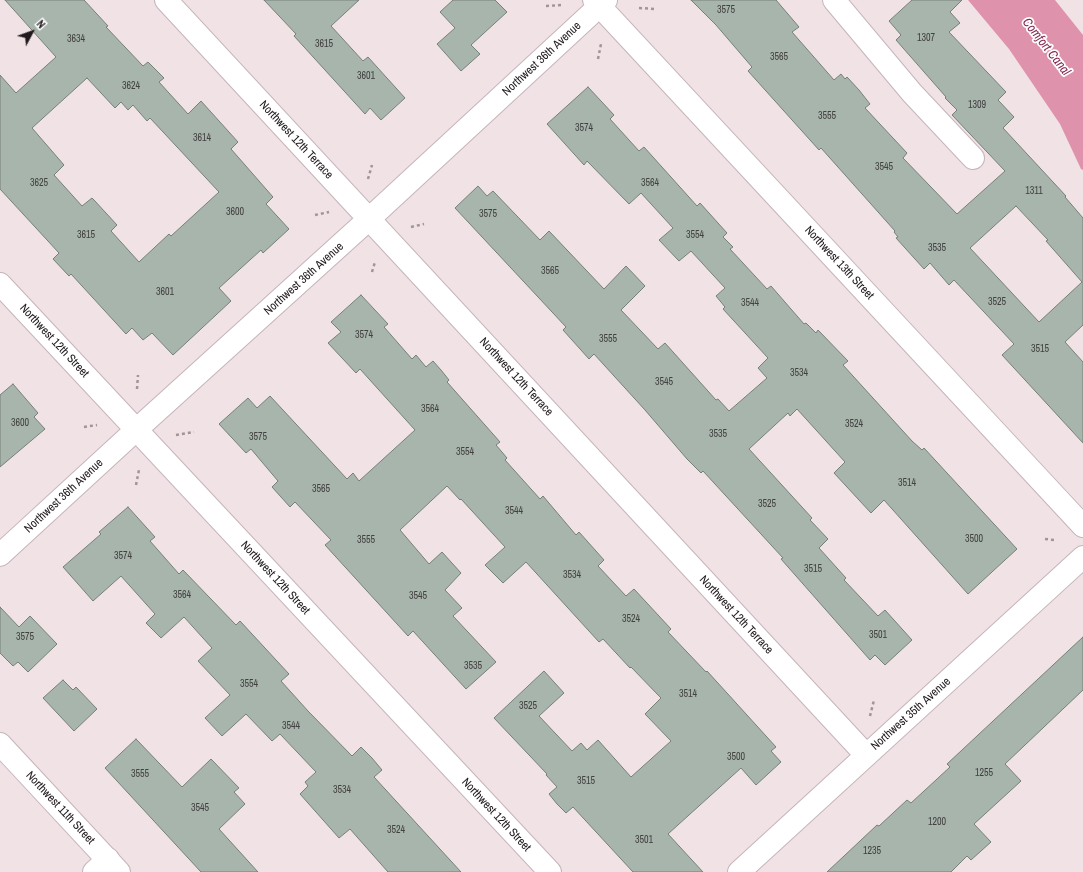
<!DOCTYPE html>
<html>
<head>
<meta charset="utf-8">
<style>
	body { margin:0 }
	#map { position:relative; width:1083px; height:872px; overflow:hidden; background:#f1e2e6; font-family:"Archivo Narrow",sans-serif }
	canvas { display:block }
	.north { position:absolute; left:12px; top:12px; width:40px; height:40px; -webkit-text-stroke:3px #fff; paint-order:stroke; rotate:49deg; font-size:11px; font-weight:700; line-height:16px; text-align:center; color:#201a1c }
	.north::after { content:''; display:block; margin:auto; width:14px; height:18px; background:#201a1c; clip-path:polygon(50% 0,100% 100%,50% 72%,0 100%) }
</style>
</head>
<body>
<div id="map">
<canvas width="1083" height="872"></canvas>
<div class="north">N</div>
</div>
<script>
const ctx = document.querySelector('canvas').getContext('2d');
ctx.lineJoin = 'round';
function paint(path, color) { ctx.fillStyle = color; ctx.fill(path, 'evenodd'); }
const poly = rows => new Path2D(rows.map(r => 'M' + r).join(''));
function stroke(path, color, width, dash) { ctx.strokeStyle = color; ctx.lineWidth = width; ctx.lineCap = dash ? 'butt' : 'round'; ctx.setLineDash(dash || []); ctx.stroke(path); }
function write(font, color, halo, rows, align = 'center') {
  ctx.font = font + ' "Archivo Narrow",sans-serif'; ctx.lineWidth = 3.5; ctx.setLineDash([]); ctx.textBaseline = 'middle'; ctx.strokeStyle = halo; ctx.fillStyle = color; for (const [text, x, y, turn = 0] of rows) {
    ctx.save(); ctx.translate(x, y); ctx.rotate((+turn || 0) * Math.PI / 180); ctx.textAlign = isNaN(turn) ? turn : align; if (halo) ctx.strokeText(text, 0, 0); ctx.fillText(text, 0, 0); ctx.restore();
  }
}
paint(poly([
	[968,0,1055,0,1083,35,1083,170,1081,169,1060,124,1009,49]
]), '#de92ac');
const building = poly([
	[5,0,84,0,108,26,106,27,143,66,148,62,164,78,159,82,188,114,201,101,238,142,231,149,273,197,266,204,289,229,263,253,261,250,219,288,231,301,173,355,152,333,143,340,132,328,126,334,71,274,69,276,53,259,59,253,0,189,0,75,16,93,56,57,5,0],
	[87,78,115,108,121,102,128,110,133,105,147,121,150,118,219,192,171,236,169,234,139,262,111,231,117,225,94,200,92,198,82,206,54,175,64,165,32,128,87,78],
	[264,0,359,0,331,26,363,61,368,57,405,98,381,120,370,108,365,114,294,36,296,34,264,0],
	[453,0,495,0,507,12,471,45,480,54,461,71,437,44,455,28,440,12,453,0],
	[691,0,776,0,799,27,792,32,834,80,841,74,845,79,847,77,859,90,870,104,865,108,907,153,903,158,957,214,1005,171,952,115,957,110,945,98,946,97,896,40,901,35,889,21,912,0,962,0,950,12,960,23,949,32,1006,92,998,100,1014,117,1003,128,1066,196,1065,197,1083,218,1083,325,1065,342,1083,362,1083,443,1002,355,1014,344,954,280,949,285,930,263,924,269,896,238,898,237,894,232,895,231,821,148,819,150,748,71,752,67,716,25,691,0],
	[1016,206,1048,240,1046,241,1082,282,1039,322,970,248,1016,206],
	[588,87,614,115,610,119,639,151,644,147,697,206,700,203,727,233,723,237,733,247,730,249,767,289,771,286,804,324,806,323,816,333,818,330,848,361,843,365,912,441,922,450,924,448,1017,549,968,594,884,500,871,513,834,473,845,462,797,409,790,416,788,413,749,449,812,518,810,520,828,539,819,548,846,578,844,580,878,616,885,610,912,640,885,665,875,655,870,660,781,559,783,558,703,471,701,473,687,459,645,410,594,354,589,359,563,330,566,327,455,208,478,186,487,196,493,191,540,240,549,231,604,289,626,266,645,286,621,310,658,349,665,343,716,400,718,399,729,411,767,378,758,368,768,358,723,309,725,307,716,296,725,288,691,251,679,261,659,240,673,228,641,193,629,204,587,161,584,165,547,124,588,87],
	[361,295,388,324,384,327,412,359,416,355,426,367,433,361,441,370,449,380,447,382,500,442,496,445,507,458,505,460,540,499,543,496,576,535,579,532,604,560,598,566,626,596,634,589,671,629,668,632,706,672,707,671,776,747,771,751,781,762,756,785,741,768,668,834,703,872,633,872,573,807,566,813,557,804,549,794,557,787,546,775,547,774,494,718,544,671,564,693,539,716,572,751,581,743,587,750,598,740,631,777,671,741,645,714,661,698,631,667,630,668,603,639,599,642,526,562,503,583,485,565,505,547,461,499,460,500,447,486,400,530,429,564,442,552,461,573,445,590,462,608,453,616,496,662,466,689,413,631,408,636,325,545,331,540,295,502,290,507,272,487,278,481,251,449,246,453,219,424,248,398,257,408,270,396,347,479,353,473,359,481,415,430,360,369,356,373,328,343,341,332,331,322,361,295],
	[13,384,38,413,34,417,45,429,0,467,0,395,13,384],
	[128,507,155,537,150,541,179,574,183,570,236,625,240,621,289,674,281,681,308,711,352,756,361,747,372,758,382,770,374,777,461,872,388,872,350,829,339,838,300,794,308,786,305,782,316,772,280,734,272,741,246,714,222,736,205,718,230,695,198,661,212,648,184,617,161,638,146,623,155,614,121,576,93,601,63,567,101,534,99,532,128,507],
	[0,607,19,627,30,616,57,644,28,672,18,662,13,666,0,653,0,607],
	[1083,637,1083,690,1005,764,1021,781,974,824,991,842,971,860,967,856,951,872,827,872,877,825,879,826,907,800,911,803,950,767,947,764,1083,637],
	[63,680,73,690,76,687,97,709,74,731,43,698,63,680],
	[136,739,182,787,211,759,239,788,234,792,245,804,219,829,258,872,201,872,105,768,136,739]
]);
paint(building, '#a8b5ad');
stroke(building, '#748078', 1);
const minor = poly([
	[166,0,866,755],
	[594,0,1083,526],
	[834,0,912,93,973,158],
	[0,284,550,872],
	[0,555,136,430,369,219,606,0],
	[94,872,108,859],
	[739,872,1083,557]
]);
const tertiary = poly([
	[0,744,119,872]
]);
stroke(minor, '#c5b5ba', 24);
stroke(tertiary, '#c5b5ba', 24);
stroke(poly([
	[546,6,562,5],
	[639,8,656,9],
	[598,59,601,44],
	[368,179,372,165],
	[315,215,329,212],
	[411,227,424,224],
	[372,272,375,262],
	[137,389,138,375],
	[84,427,97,425],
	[176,435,194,432],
	[136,485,139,470],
	[1045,539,1054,540],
	[870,716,874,700]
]), '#a19599', 2.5, [3, 3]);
stroke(minor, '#fff', 22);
stroke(tertiary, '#fff', 22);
write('10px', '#424140', null, [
	["3575",726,10],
	["1307",926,38],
	["3634",76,39],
	["3615",324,44],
	["3565",779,57],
	["3601",366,76],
	["3624",131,86],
	["1309",977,105],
	["3555",827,116],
	["3574",584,128],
	["3614",202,138],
	["3545",884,167],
	["3625",39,183],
	["3564",650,183],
	["1311",1034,191],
	["3600",235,212],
	["3575",488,214],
	["3615",86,235],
	["3554",695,235],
	["3535",937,248],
	["3565",550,271],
	["3601",165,292],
	["3525",997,302],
	["3544",750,303],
	["3574",364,335],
	["3555",608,339],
	["3515",1040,349],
	["3534",799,373],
	["3545",664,382],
	["3564",430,409],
	["3600",20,423],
	["3524",854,424],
	["3535",718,434],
	["3575",258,437],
	["3554",465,452],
	["3514",907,483],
	["3565",321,489],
	["3525",767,504],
	["3544",514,511],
	["3500",974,539],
	["3555",366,540],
	["3574",123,556],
	["3515",813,569],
	["3534",572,575],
	["3564",182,595],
	["3545",418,596],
	["3524",631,619],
	["3501",878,635],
	["3575",25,637],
	["3535",473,666],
	["3554",249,684],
	["3514",688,694],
	["3525",528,706],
	["3544",291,726],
	["3500",736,757],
	["1255",984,773],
	["3555",140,774],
	["3515",586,781],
	["3534",342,790],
	["3545",200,808],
	["1200",937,822],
	["3524",396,830],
	["3501",644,840],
	["1235",872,851]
]);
write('12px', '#201a1c', '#fff', [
	["Northwest 36th Avenue",542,59,-43],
	["Northwest 12th Terrace",296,140,47],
	["Northwest 13th Street",839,263,47],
	["Northwest 36th Avenue",304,279,-42],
	["Northwest 12th Street",54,341,47],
	["Northwest 12th Terrace",516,377,47],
	["Northwest 36th Avenue",64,496,-43],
	["Northwest 12th Street",275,578,47],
	["Northwest 12th Terrace",736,615,47],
	["Northwest 35th Avenue",911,714,-42],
	["Northwest 11th Street",60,808,47],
	["Northwest 12th Street",496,815,47]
]);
write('italic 13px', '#842a51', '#fff', [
	["Comfort Canal",1046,47,52]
]);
</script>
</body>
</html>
